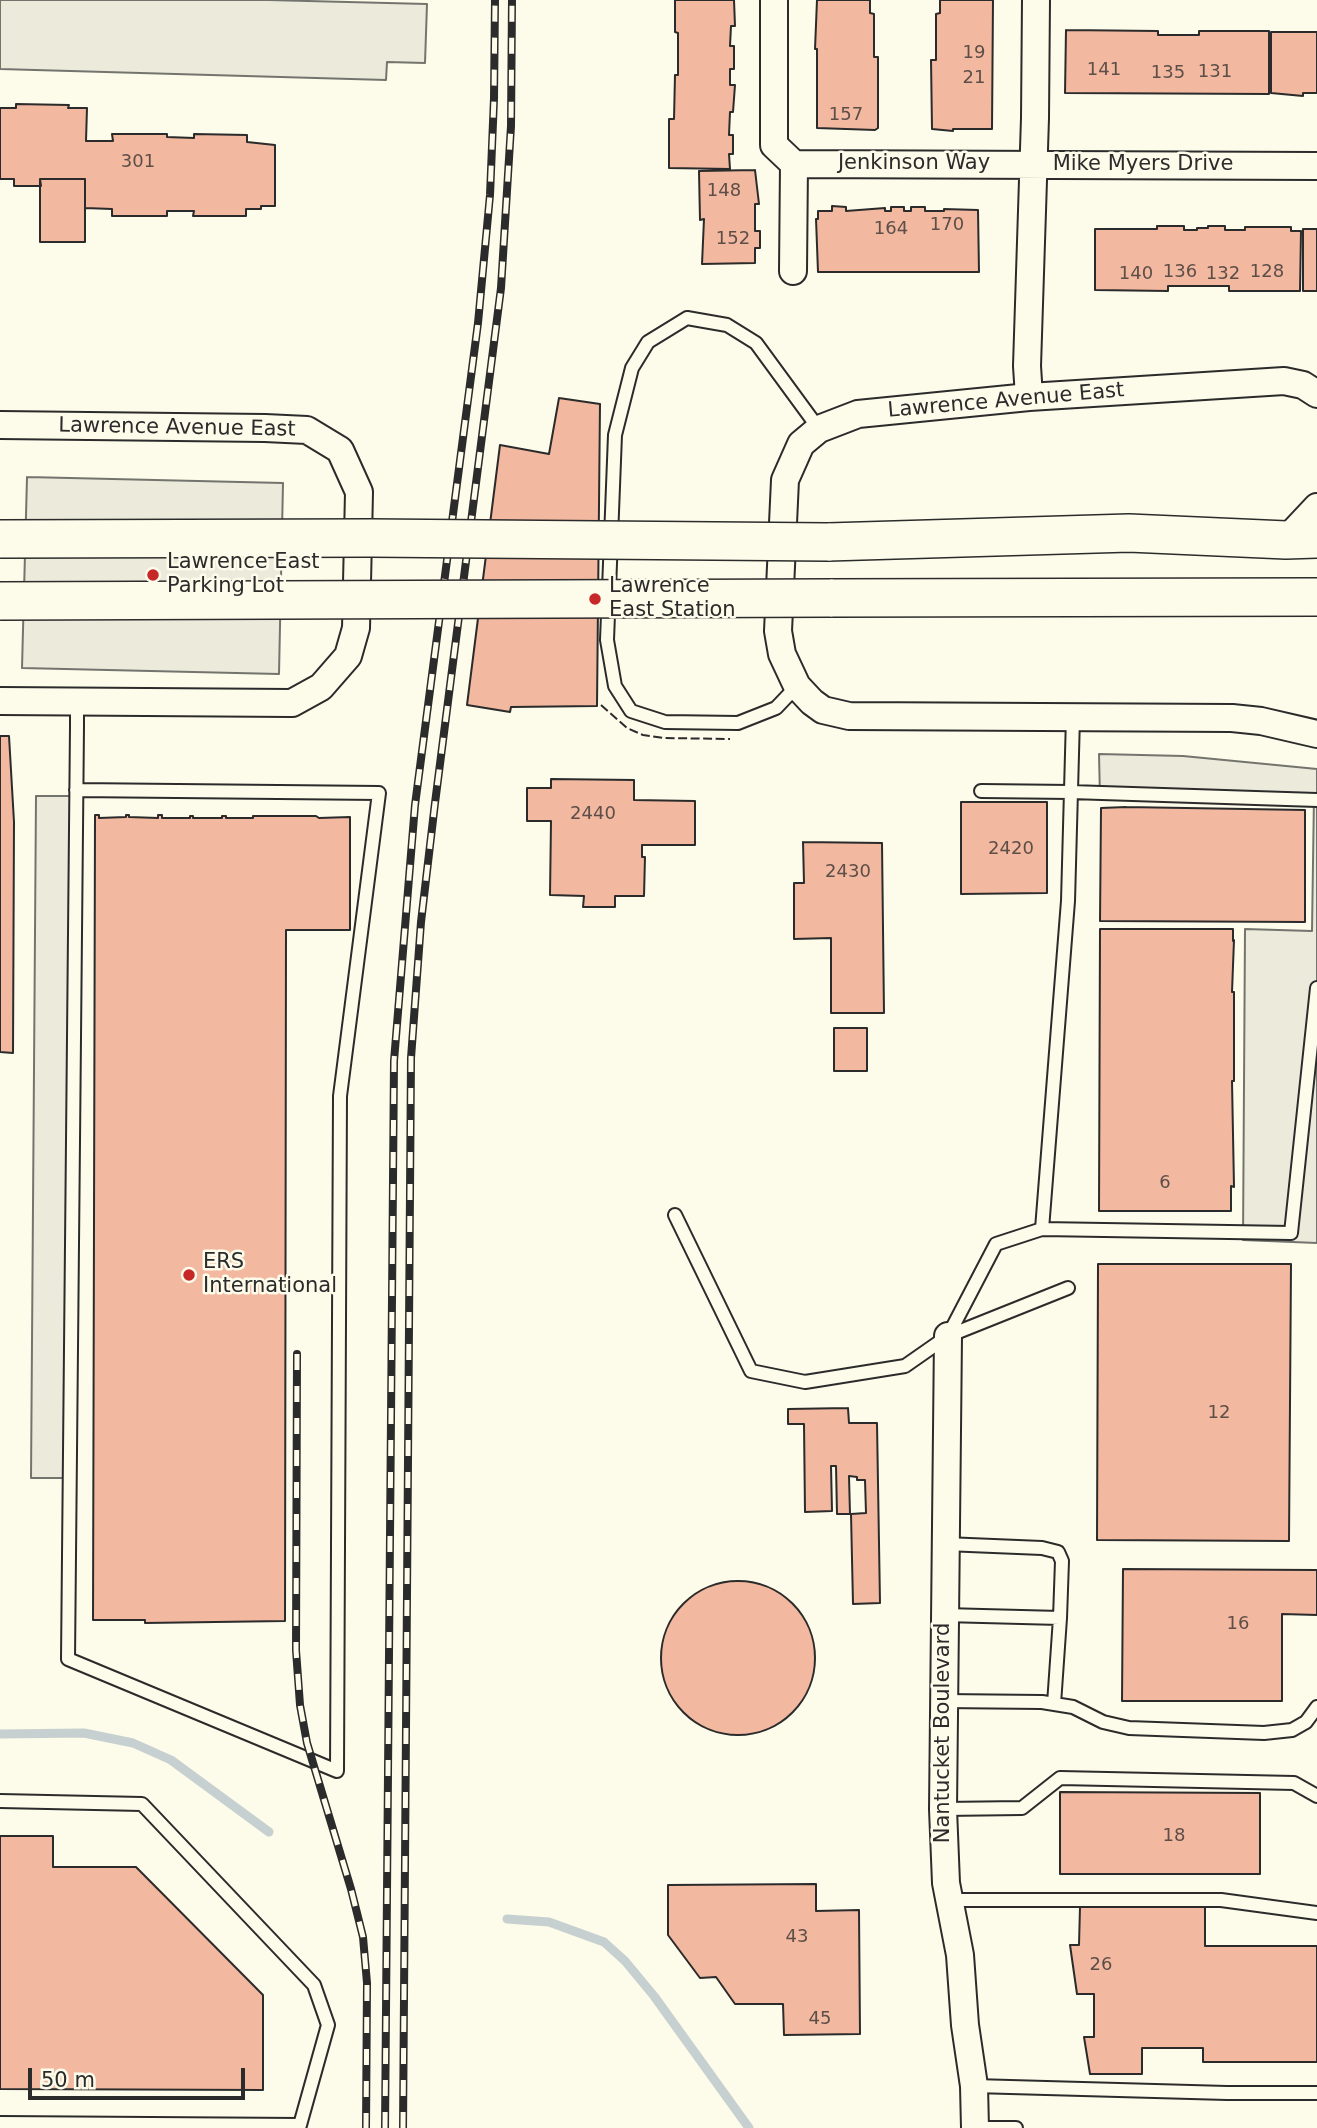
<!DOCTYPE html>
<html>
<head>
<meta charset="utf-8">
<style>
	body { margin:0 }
	#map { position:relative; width:1317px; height:2128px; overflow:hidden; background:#fdfbea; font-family:"DejaVu Sans",sans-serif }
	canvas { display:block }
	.scale { position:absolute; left:28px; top:2068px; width:217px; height:32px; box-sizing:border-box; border:4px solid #2b2b2b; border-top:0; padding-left:9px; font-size:21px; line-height:24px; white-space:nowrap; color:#2b2b2b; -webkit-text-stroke:5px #fdfbea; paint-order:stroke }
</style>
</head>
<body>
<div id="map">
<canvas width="1317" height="2128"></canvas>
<div class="scale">50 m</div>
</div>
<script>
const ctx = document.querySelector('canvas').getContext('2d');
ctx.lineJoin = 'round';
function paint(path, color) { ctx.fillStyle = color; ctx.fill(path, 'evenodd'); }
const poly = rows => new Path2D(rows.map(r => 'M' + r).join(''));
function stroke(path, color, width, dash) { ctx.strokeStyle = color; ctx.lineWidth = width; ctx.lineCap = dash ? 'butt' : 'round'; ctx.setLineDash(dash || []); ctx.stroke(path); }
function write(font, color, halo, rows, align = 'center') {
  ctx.font = font + ' "DejaVu Sans",sans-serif'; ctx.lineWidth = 5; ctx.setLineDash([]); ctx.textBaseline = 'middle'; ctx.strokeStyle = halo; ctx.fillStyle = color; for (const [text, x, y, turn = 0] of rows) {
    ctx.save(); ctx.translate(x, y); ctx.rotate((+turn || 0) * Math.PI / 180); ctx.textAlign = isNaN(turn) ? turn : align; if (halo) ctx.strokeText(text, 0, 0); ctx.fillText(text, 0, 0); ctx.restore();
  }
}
const parking = poly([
	[0,0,268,0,427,4,425,63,387,62,386,80,0,69,0,0],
	[27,477,283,483,279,674,22,668,27,477],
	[1099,754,1183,756,1317,769,1317,1243,1243,1240,1245,929,1312,931,1314,796,1100,798,1099,754],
	[36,796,74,796,69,1478,31,1478,36,796]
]);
paint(parking, '#eceadb');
stroke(parking, '#74746e', 2);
stroke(poly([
	[0,1734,84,1733,133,1743,171,1760,269,1832],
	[507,1919,549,1922,604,1942,625,1961,654,1996,749,2128]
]), '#c7d0d0', 9);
const building = poly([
	[675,0,734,0,735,26,731,26,730,46,734,46,734,69,730,69,730,85,735,85,733,112,730,112,729,135,733,135,733,154,729,154,730,169,669,168,669,119,674,119,675,75,678,75,678,33,675,32,675,0],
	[817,0,870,0,870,13,874,14,874,57,878,57,878,128,875,130,817,128,817,49,815,49,817,0],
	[940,0,993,0,992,129,953,129,953,131,932,129,931,60,936,60,936,14,940,13,940,0],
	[1066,30,1158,31,1158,35,1199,35,1199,31,1269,31,1269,94,1065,93,1066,30],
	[1271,32,1317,32,1317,93,1303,93,1303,96,1271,93,1271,32],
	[16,104,69,105,68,108,87,108,86,141,113,141,112,134,167,134,167,137,194,138,194,134,247,135,247,142,275,145,275,206,261,206,261,209,246,209,246,216,193,216,194,211,167,211,167,216,112,216,112,209,85,208,85,179,40,179,41,186,14,186,14,179,0,179,0,108,16,108,16,104],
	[755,170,759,204,755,204,755,231,760,231,760,248,755,248,755,263,702,264,704,219,700,220,699,171,755,170],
	[40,179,85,179,85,242,40,242,40,179],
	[832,206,846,207,846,211,885,208,885,211,891,211,891,207,904,207,904,211,911,211,911,207,925,207,925,211,944,211,944,209,978,210,979,272,818,272,816,219,818,219,818,211,832,211,832,206],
	[1157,226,1184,226,1184,230,1197,230,1197,228,1208,228,1208,226,1225,226,1225,230,1245,230,1245,227,1291,227,1291,231,1301,231,1300,291,1229,291,1229,286,1168,286,1168,291,1095,290,1095,229,1157,229,1157,226],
	[1303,229,1317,229,1317,291,1303,291,1303,229],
	[559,398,600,404,597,706,511,707,510,712,467,705,500,445,549,454,559,398],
	[0,736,9,736,14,822,13,1053,0,1052,0,736],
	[551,779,634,780,634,800,695,801,695,845,642,845,642,857,645,857,644,896,615,896,615,907,583,907,584,896,550,895,551,821,527,821,527,788,551,788,551,779],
	[961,802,1047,802,1047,893,961,894,961,802],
	[1126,807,1305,810,1305,922,1100,921,1101,808,1126,807],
	[95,815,99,815,99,818,126,817,126,815,129,815,129,817,158,818,158,815,162,815,162,818,190,818,190,816,193,816,193,818,222,818,222,816,226,816,226,818,253,818,253,816,316,816,319,818,350,817,350,930,286,930,285,1621,145,1623,145,1620,93,1620,95,815],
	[803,842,882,843,884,1013,831,1013,831,938,794,939,794,883,804,883,803,842],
	[1100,929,1233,929,1233,941,1234,940,1232,992,1234,992,1234,1081,1232,1081,1234,1187,1231,1186,1231,1211,1099,1211,1100,929],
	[834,1028,867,1028,867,1071,834,1071,834,1028],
	[1098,1264,1291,1264,1289,1541,1097,1540,1098,1264],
	[848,1408,849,1423,877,1423,880,1603,853,1604,851,1514,866,1513,865,1480,857,1480,857,1477,849,1476,850,1514,837,1514,836,1466,831,1466,832,1511,805,1512,804,1424,788,1424,788,1409,848,1408],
	[1123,1569,1317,1570,1317,1615,1282,1614,1282,1701,1122,1701,1123,1569],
	'661 1658a77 77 0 1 1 154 0a77 77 0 1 1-154 0Z',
	[1060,1792,1260,1793,1260,1874,1060,1874,1060,1792],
	[0,1836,53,1836,53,1867,136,1867,263,1995,263,2090,0,2089,0,1836],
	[816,1884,816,1911,859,1910,860,2034,784,2035,783,2004,735,2004,716,1977,700,1978,668,1935,668,1885,816,1884],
	[1080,1907,1205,1907,1205,1946,1317,1946,1317,2062,1203,2062,1203,2048,1142,2048,1142,2074,1090,2074,1084,2037,1094,2037,1094,1994,1077,1994,1070,1945,1079,1945,1080,1907]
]);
paint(building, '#f2b8a0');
stroke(building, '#2b2b2b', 2);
const service = poly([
	[797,686,776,708,738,723,665,722,631,711,615,686,607,640,615,435,632,368,648,342,687,318,727,325,756,343,819,429],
	[1073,717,1068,901,1042,1229,1291,1233,1317,988],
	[76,790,379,793,340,1096,337,1771,68,1659,77,726,77,702],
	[981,791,1071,792,1317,800],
	[675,1215,751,1371,805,1382,905,1366,948,1336,1068,1288],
	[948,1336,996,1244,1042,1229],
	[945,1544,1042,1548,1058,1552,1062,1561,1060,1618],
	[944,1615,1060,1618,1054,1704],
	[943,1701,1042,1702,1073,1707,1103,1722,1129,1728,1264,1733,1292,1730,1306,1722,1317,1707],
	[0,1801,142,1804,314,1985,328,2025,300,2125,0,2123],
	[943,1809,1022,1808,1060,1778,1294,1783,1317,1796],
	[949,1900,1221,1900,1317,1913],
	[974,2086,1227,2093,1317,2093],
	[975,2128,1016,2128]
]);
const minor = poly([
	[774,0,774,145,794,164,1317,166],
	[793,271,794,164],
	[1317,394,1303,385,1284,381,1029,397,858,414,819,429,801,444,785,480,778,631,782,654,797,686,812,702,823,710,849,716,1232,718,1261,721,1317,734],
	[1029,397,1027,366,1035,118,1036,0],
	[0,425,265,428,307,430,340,450,359,492,356,628,348,656,321,687,292,703,0,701],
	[1286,540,1317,507],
	[948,1336,943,1809,946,1883,960,1955,965,2025,974,2086,975,2128]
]);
const secondary = poly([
	[828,542,1129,533,1286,540,1317,539],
	[830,598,1317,597]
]);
stroke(service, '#2b2b2b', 16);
stroke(minor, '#2b2b2b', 30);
stroke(secondary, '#2b2b2b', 40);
stroke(service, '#fdfbea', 12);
stroke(minor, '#fdfbea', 26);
stroke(secondary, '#fdfbea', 37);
const rail = poly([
	[297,1354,296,1650,300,1705,307,1743,351,1889,363,1937,367,1983,366,2128],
	[385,2128,394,1061,415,805,478,323,490,195,494,98,495,0],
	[403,2128,411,1058,421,922,435,803,501,288,511,126,512,0]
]);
stroke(rail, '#2b2b2b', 8);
stroke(rail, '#fdfbea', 5, [16]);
const secondaryBridge = poly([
	[0,539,371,538,828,542],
	[0,601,830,598]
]);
stroke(secondaryBridge, '#2b2b2b', 40, []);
stroke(secondaryBridge, '#fdfbea', 37);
stroke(poly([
	[601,705,627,728,643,735,664,738,730,739]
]), '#2b2b2b', 2, [9, 3.5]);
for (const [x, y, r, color] of [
	[153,575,7,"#c62828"],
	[595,599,7,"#c62828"],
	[189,1275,7,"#c62828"]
]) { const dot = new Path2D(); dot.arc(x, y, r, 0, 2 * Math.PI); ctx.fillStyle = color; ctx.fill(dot); stroke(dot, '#fdfbea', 2.5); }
write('18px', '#5d4e48', null, [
	["19",974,53],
	["141",1104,70],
	["131",1215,72],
	["135",1168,73],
	["21",974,78],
	["157",846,115],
	["301",138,162],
	["148",724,191],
	["170",947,225],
	["164",891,229],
	["152",733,239],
	["136",1180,272],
	["128",1267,272],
	["140",1136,274],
	["132",1223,274],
	["2440",593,814],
	["2420",1011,849],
	["2430",848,872],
	["6",1165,1183],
	["12",1219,1413],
	["16",1238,1624],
	["18",1174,1836],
	["43",797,1937],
	["26",1101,1965],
	["45",820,2019]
]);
write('21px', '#2b2b2b', '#fdfbea', [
	["Jenkinson Way",914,164],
	["Mike Myers Drive",1143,165],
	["Lawrence Avenue East",1006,401,-5],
	["Lawrence Avenue East",177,428,1],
	["Nantucket Boulevard",944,1733,-90]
]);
write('21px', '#2b2b2b', '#fdfbea', [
	["Lawrence East",167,563],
	["Parking Lot",167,587],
	["Lawrence",609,587],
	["East Station",609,611],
	["ERS",203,1263],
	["International",203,1287]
], 'left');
</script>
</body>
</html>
